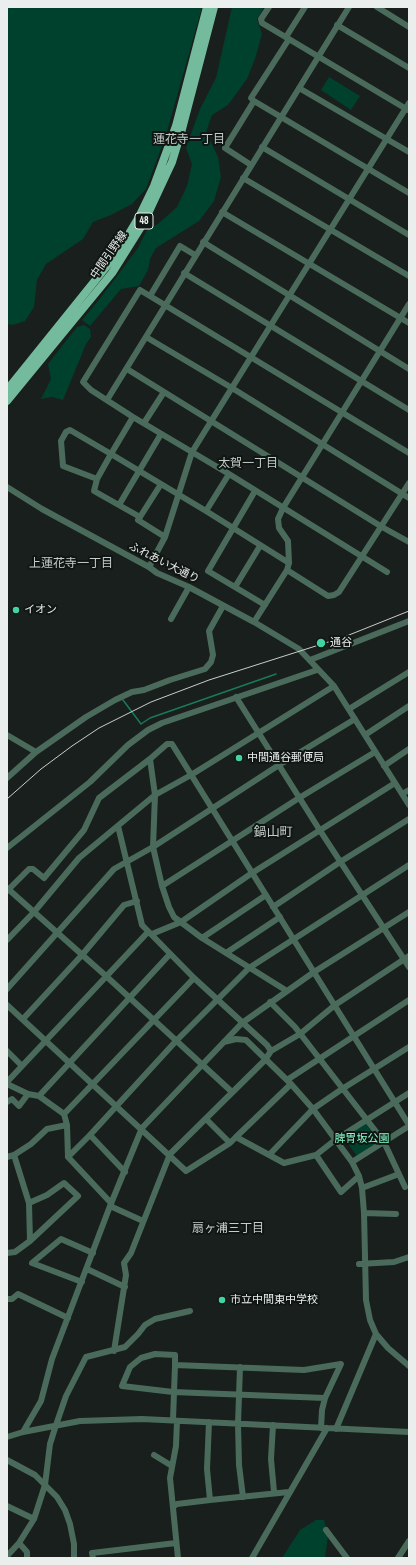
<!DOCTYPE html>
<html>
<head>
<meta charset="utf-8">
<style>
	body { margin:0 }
	#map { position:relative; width:416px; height:1565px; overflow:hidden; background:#191f1c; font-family:"Archivo Narrow",sans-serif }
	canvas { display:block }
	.frame { position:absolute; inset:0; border:8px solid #eaeeec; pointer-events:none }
</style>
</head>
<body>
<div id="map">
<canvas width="416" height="1565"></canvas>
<div class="frame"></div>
</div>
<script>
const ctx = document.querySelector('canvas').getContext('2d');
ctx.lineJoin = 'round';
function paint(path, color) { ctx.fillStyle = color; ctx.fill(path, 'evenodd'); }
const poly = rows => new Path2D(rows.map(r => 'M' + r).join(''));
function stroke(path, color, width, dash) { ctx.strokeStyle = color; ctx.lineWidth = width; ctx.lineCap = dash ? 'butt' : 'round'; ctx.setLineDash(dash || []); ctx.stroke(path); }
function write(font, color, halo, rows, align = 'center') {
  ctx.font = font + ' "Archivo Narrow","Noto Sans JP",sans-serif'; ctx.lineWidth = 4; ctx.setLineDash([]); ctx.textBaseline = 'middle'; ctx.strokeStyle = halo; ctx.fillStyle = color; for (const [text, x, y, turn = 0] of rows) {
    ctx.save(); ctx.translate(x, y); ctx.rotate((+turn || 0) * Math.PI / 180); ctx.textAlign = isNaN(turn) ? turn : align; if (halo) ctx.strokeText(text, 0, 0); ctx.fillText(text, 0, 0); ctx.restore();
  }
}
paint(poly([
	[7,7,202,7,166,135,146,189,132,204,111,215,93,222,83,239,46,264,37,280,34,307,25,321,13,325,7,324],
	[232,7,264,7,257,19,262,34,255,59,247,79,228,105,212,115,206,132,218,157,221,177,214,201,199,221,156,248,150,259,148,270,139,286,121,289,90,326,82,320,102,296,138,248,147,230,158,224,177,207,187,186,192,164,186,148,200,109,216,78],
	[329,77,360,96,351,110,321,90],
	[84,325,90,329,91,337,86,344,63,400,52,397,41,399,51,379,48,364,77,327],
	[366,1122,381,1141,357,1156,343,1137],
	[316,1520,324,1520,328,1536,325,1558,282,1558,300,1530]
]), '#00412d');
stroke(poly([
	[123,700,141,724,150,718,276,674]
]), '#197a59', 1.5);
stroke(poly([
	[269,7,261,19,262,23,408,110],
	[377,7,409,27],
	[337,25,409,68],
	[286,37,305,7],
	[289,39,251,98,254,101,409,193],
	[299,88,409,152],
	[262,147,409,235],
	[251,165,225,148,254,101],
	[243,178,409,276],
	[222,212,409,323],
	[203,242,409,369],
	[184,273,409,410],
	[150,296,180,246,195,255],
	[146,337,232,388,409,498],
	[127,369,382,527,409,542],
	[107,400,349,7],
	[133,417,111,454,206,511,289,563],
	[144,423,164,392],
	[97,479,63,466,61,441,66,432,70,430,111,454,97,479,94,491,140,517,138,520,165,537],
	[7,487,42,509,149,567,157,573,189,587,254,622,299,649,334,686,409,805],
	[255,491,208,571,265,605],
	[119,505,161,434],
	[206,511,229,474],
	[140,517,161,484],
	[149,567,165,537,192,452,409,103],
	[287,570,328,596,334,595,339,592,409,483],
	[387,572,229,474,133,417,91,390,83,382,140,290,409,453],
	[235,587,260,546],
	[171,619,189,587],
	[254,622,287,570,289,563,288,541,279,528,278,519,283,508,409,304],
	[310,660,409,621],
	[236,697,319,829,409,967],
	[349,709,409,672],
	[7,735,36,752],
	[365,735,409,706],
	[150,759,155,795,153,847,162,886,169,907,174,917,202,938,287,991],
	[384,766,409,749],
	[7,778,36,752,86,717,115,700,132,692,144,690,170,680,205,669,211,662,213,655,209,631,223,606],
	[402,794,409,790],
	[118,826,142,925,194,978,267,1045,271,1051],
	[7,848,90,782,128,745,148,730,162,723,317,670],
	[162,886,299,798,375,752],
	[7,888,106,976,232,1092],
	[7,891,29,869,33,869,44,878,84,830,99,798,150,759,167,744,172,744,409,1125],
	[273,907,340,862,409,819],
	[152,934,181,922,252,873,395,783],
	[202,938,266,895],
	[7,940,34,912,79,858,155,795,191,775,334,686],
	[226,953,280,917],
	[7,989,114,869,153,847,279,765,355,719],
	[270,1002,295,1027,384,1142,405,1187],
	[7,1005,186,1171,230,1143,236,1137,284,1163,316,1155,341,1192,359,1176],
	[23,1019,82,955,124,905,137,901],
	[224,1042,236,1039,246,1040,291,1084,313,1109,352,1162,359,1176,362,1188,364,1213,366,1300,370,1320,376,1334,388,1348,409,1366],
	[7,1051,22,1066,7,1082],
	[22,1066,148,932],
	[287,1080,409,1000],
	[7,1084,28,1094,39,1096,64,1114,67,1125,68,1157,111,1203],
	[39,1096,170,954],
	[7,1102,12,1099,19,1106,28,1094],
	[64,1114,194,978],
	[206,1119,230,1143],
	[90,1135,125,1172],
	[236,1137,291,1084],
	[270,1154,313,1109,342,1089,409,1047],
	[14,1155,29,1203,30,1241],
	[316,1155,335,1140,409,1093],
	[7,1157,14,1155,31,1144,47,1129,67,1125],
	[68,1157,90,1135,176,1041,249,968,409,865],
	[352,1162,409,1126],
	[362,1188,399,1174],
	[110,1206,143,1221],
	[364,1213,396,1214],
	[7,1253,15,1252,30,1241,78,1196,64,1183,47,1195,29,1203],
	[359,1264,394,1262,409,1257],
	[87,1269,125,1287],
	[82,1282,32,1263,61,1239,93,1253],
	[7,1299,12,1299,18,1294,68,1318],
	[114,1351,126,1275,124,1263,131,1253,170,1154,265,1060,271,1051,300,1034,335,1005,409,956],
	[175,1365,175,1355,155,1354,141,1358,130,1367,122,1386,173,1392,325,1398],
	[240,1367,238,1424,239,1465,243,1497],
	[173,1420,175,1365,304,1370,341,1364,325,1398,322,1410,321,1428],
	[177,1421,176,1446,170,1478,178,1558],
	[209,1422,207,1469,210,1500],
	[273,1425,271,1459,274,1492],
	[336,1429,376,1334],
	[23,1432,41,1401,52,1359,110,1206,142,1128,242,1023,314,972,409,912],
	[7,1437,23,1432,80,1421,142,1419,409,1432],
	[154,1455,172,1466],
	[7,1460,35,1475,57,1497,65,1510,70,1524,74,1544,74,1558],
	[7,1506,34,1519],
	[174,1506,177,1504,210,1500,289,1492],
	[326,1530,347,1558],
	[19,1543,27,1552,27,1558],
	[7,1556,19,1543,34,1519,45,1485,50,1444,56,1425,66,1396,86,1357,125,1347,138,1334,145,1325,155,1319,190,1311],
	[93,1558,92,1553,176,1543],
	[252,1558,327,1428],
	[398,1558,409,1541]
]), '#4a6b5c', 6);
stroke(poly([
	[7,390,106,267,124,242,139,217,154,186,176,126,207,7],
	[7,401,112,273,144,222,172,162,182,129,214,7]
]), '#73bb9c', 8);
stroke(poly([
	[7,799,41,769,72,746,99,728,151,702,209,680,344,637,409,611]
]), '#cacecc', 1);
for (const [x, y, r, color] of [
	[16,610,4,"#42d4a0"],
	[321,643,5,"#42d4a0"],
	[239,758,4,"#42d4a0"],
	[222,1300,4,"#42d4a0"]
]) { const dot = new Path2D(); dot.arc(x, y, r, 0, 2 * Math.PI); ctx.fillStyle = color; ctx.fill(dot); stroke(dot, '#101613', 1.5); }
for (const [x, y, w] of [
	[144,221,18]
]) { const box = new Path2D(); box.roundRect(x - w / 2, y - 8, w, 16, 3); ctx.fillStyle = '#101613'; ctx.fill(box); stroke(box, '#eaeeec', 1); }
write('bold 10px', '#eaeeec', null, [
	["48",144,221]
]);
write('11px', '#eaeeec', '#101613', [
	["中間引野線",109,255,-55],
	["ふれあい大通り",164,563,27]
]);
write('11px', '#eaeeec', '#101613', [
	["イオン",24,610],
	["通谷",330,643],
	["中間通谷郵便局",247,758],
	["市立中間東中学校",230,1300]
], 'left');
write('11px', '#85fdcc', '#101613', [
	["脾胃坂公園",362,1139]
]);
write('12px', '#c5cdc9', '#101613', [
	["蓮花寺一丁目",189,140],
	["太賀一丁目",248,464],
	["上蓮花寺一丁目",71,564],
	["扇ヶ浦三丁目",228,1229]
]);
write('13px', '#c5cdc9', '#101613', [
	["鍋山町",273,833]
]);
</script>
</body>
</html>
